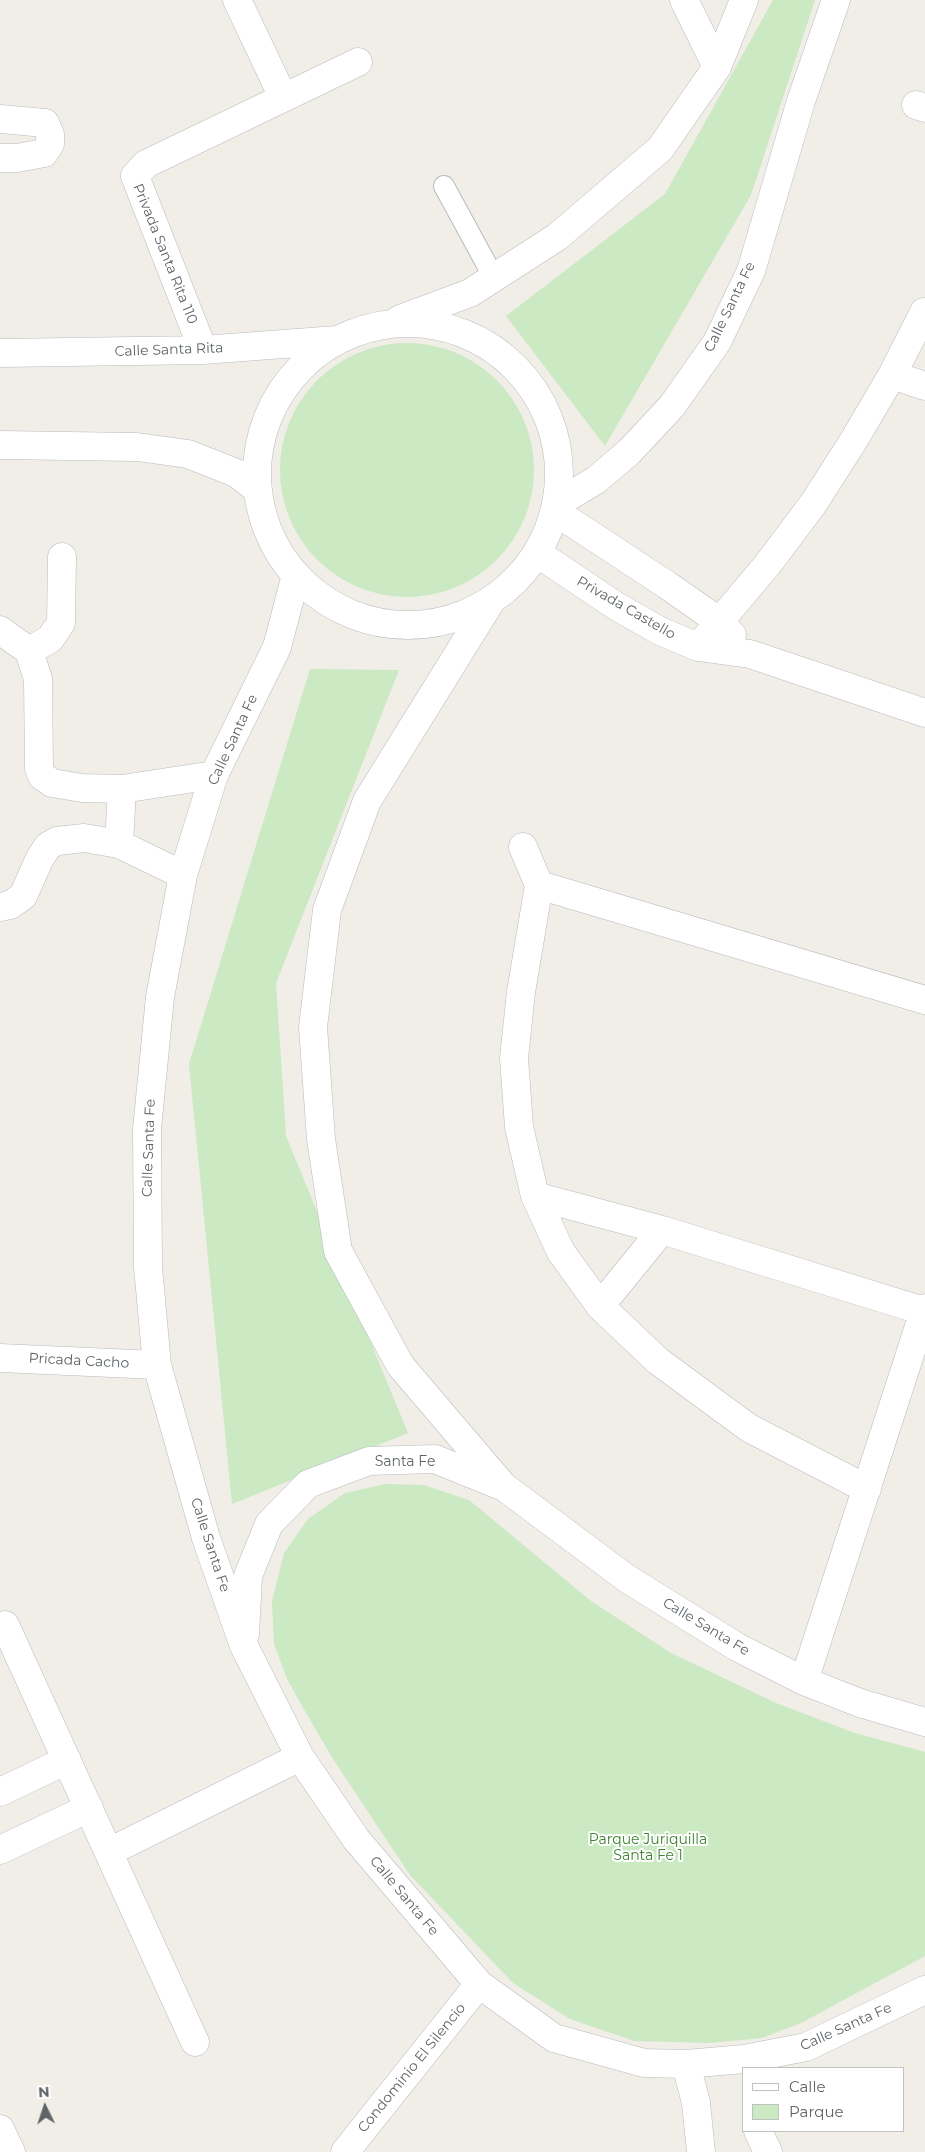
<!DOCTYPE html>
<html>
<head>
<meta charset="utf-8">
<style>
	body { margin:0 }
	#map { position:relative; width:925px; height:2152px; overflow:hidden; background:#f1ede7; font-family:Montserrat,sans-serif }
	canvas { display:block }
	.legend { position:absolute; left:742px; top:2067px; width:162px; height:65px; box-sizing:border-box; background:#fff; border:1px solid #bfc1c3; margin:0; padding:6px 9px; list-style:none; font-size:15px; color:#5e6468 }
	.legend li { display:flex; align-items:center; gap:10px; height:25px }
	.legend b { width:25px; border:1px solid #bfc1c3 }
	.north { position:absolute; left:20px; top:2082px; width:50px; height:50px; -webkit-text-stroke:4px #fff; paint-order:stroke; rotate:356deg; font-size:14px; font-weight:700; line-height:20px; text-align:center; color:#5e6468 }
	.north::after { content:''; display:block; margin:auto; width:18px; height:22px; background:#5e6468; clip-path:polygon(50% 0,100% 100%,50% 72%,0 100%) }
</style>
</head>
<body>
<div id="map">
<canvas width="925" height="2152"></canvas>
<ul class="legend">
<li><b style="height:6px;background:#fff"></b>Calle</li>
<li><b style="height:14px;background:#cbe9c3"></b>Parque</li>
</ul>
<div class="north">N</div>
</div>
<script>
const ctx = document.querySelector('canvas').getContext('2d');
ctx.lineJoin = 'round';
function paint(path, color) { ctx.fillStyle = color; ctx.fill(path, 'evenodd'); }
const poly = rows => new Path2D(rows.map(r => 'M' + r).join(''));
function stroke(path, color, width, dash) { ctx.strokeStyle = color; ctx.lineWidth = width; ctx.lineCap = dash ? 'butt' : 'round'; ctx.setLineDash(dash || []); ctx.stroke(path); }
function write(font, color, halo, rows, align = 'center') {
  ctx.font = font + ' Montserrat,sans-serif'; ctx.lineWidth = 4; ctx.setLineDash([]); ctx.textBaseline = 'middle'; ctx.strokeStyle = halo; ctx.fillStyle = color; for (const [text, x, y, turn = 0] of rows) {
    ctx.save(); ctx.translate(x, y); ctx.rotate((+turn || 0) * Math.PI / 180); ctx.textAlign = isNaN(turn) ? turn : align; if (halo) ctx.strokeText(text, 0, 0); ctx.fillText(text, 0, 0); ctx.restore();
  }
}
paint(poly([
	[773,0,815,0,751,195,605,446,506,316,665,194],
	'280 470a127 127 0 1 1 254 0a127 127 0 1 1-254 0Z',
	[310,669,399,670,276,983,286,1136,408,1433,232,1504,189,1064],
	[386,1484,424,1485,469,1500,591,1601,671,1653,776,1703,855,1733,925,1752,925,1956,801,2023,762,2038,709,2043,634,2041,570,2019,513,1983,410,1875,333,1759,310,1720,287,1679,274,1644,272,1601,284,1553,308,1519,345,1493]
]), '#cbe9c3');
const service = poly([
	[444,186,494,278]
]);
const minor = poly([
	[237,0,283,97],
	[684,0,717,67],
	[916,105,925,108],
	[0,119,45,123,50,134,50,144,44,153,17,158,0,158],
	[400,319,470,293,557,237,660,149,717,67,744,0],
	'257 474a151 151 0 1 1 302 0a151 151 0 1 1-302 0Z',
	[203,350,135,176,146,164,358,62],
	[0,353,203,350,337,340],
	[892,375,925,386],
	[0,445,137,447,188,454,236,473,258,490],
	[558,503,596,480,629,452,672,406,717,342,751,271,801,101,836,0],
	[556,512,667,585,720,622,732,635],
	[537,553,616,606,660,631,698,647,750,654,925,713],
	[296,575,277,647,214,775,183,875,160,997,147,1129,148,1267,157,1365,206,1538,244,1646,300,1757,356,1839,479,1984,554,2038,644,2063,686,2064,744,2059,806,2047,925,1990],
	[491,601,367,801,327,910,313,1027,321,1139,338,1251,400,1365,503,1486,626,1578,737,1647,804,1681,860,1703,925,1722],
	[0,630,29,651,38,679,39,768,42,776,52,783,82,788,122,789,214,775],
	[698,647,768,564,813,504,854,440,892,375,924,312],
	[29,651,50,639,61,623,62,557],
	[119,844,122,789],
	[523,847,539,885,521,992,514,1058,519,1127,535,1196,561,1252,600,1306,658,1361,749,1428,867,1489],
	[539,885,925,1000],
	[0,907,10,905,23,896,40,858,48,846,57,841,84,838,119,844,183,875],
	[535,1196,662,1230,924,1311],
	[600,1306,662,1230],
	[0,1358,157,1365],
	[5,1625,195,2042],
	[245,1634,248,1576,269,1524,308,1484,369,1461,435,1459,499,1485],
	[804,1681,925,1308],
	[0,1792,67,1760],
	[0,1850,89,1808],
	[109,1852,300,1757],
	[686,2064,696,2103,701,2152],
	[0,2129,11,2152],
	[758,2131,768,2152],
	[345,2152,479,1984]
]);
stroke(service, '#b7bbbe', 22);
stroke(minor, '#b7bbbe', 29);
stroke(service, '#fff', 20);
stroke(minor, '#fff', 28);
write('14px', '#5e6468', '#fff', [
	["Privada Santa Rita 110",165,254,68],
	["Calle Santa Fe",730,307,-64],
	["Calle Santa Rita",169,350,-2],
	["Privada Castello",626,608,30],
	["Calle Santa Fe",233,740,-65],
	["Calle Santa Fe",149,1148,-88],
	["Pricada Cacho",79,1361,3],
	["Santa Fe",405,1462],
	["Calle Santa Fe",210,1545,72],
	["Calle Santa Fe",706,1627,31],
	["Calle Santa Fe",404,1896,50],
	["Calle Santa Fe",846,2027,-24],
	["Condominio El Silencio",412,2068,-51]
]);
write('14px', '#3e8331', '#fff', [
	["Parque Juriquilla",648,1840],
	["Santa Fe 1",648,1856]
]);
</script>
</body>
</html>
